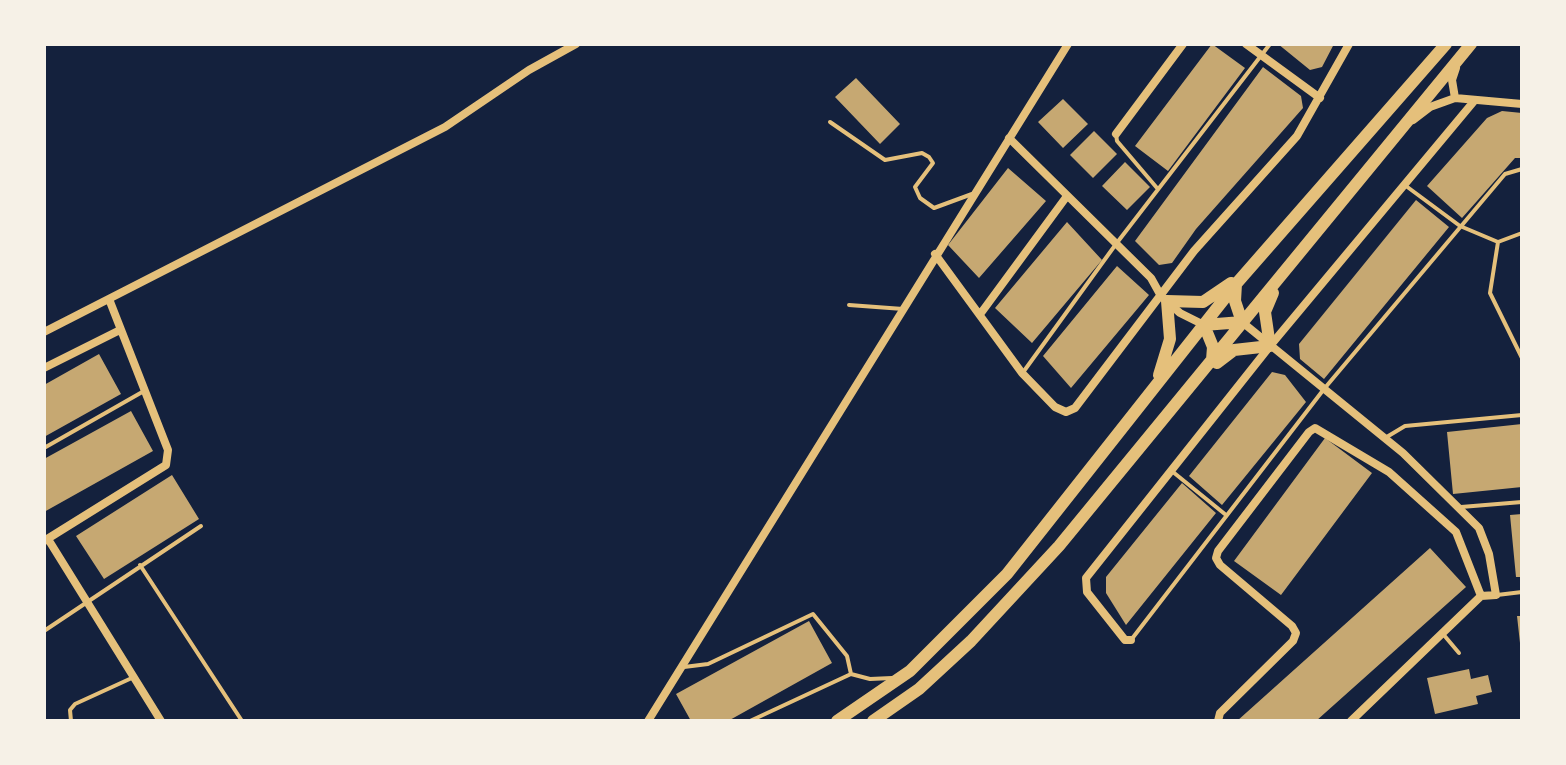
<!DOCTYPE html>
<html>
<head>
<meta charset="utf-8">
<style>
	body { margin:0 }
	#map { position:relative; width:1566px; height:765px; overflow:hidden; background:#14213d; font-family:"Exo 2",sans-serif }
	canvas { display:block }
	.frame { position:absolute; inset:0; border:46px solid #f6f1e7; pointer-events:none }
</style>
</head>
<body>
<div id="map">
<canvas width="1566" height="765"></canvas>
<div class="frame"></div>
</div>
<script>
const ctx = document.querySelector('canvas').getContext('2d');
ctx.lineJoin = 'round';
function paint(path, color) { ctx.fillStyle = color; ctx.fill(path, 'evenodd'); }
const poly = rows => new Path2D(rows.map(r => 'M' + r).join(''));
function stroke(path, color, width, dash) { ctx.strokeStyle = color; ctx.lineWidth = width; ctx.lineCap = dash ? 'butt' : 'round'; ctx.setLineDash(dash || []); ctx.stroke(path); }
paint(poly([
	[1212,44,1245,68,1168,171,1135,146],
	[1278,44,1334,44,1322,67,1310,70],
	[1263,67,1301,96,1303,108,1196,229,1172,263,1159,265,1135,241],
	[856,78,900,124,880,144,835,97],
	[1063,99,1088,124,1063,148,1038,122],
	[1502,111,1522,113,1522,158,1515,158,1462,218,1427,186,1487,118],
	[1094,131,1117,154,1093,178,1070,155],
	[1125,162,1150,187,1127,210,1102,186],
	[1008,168,1046,201,979,278,948,245],
	[1416,200,1449,227,1324,379,1300,359,1299,344],
	[1067,222,1102,260,1032,343,995,308],
	[1117,266,1149,295,1071,388,1043,356],
	[99,354,121,394,44,437,44,385],
	[1272,372,1285,375,1306,402,1222,505,1189,476],
	[131,411,153,451,44,512,44,459],
	[1522,424,1522,487,1453,494,1447,432],
	[1325,438,1372,473,1281,595,1234,561],
	[172,475,199,519,104,579,76,536],
	[1182,483,1216,513,1126,625,1106,593,1106,577],
	[1522,514,1522,577,1516,577,1510,515],
	[1430,548,1466,587,1316,721,1237,721],
	[1517,616,1522,616,1522,643,1520,643],
	[809,621,832,663,728,721,691,721,676,694],
	[1469,669,1471,679,1488,675,1492,692,1476,696,1478,704,1435,714,1427,678]
]), '#c6a872');
stroke(poly([
	[830,122,885,160,922,153,929,157,933,163,915,187,920,198,934,208,972,194],
	[1116,134,1117,141,1157,188],
	[1406,186,1460,226,1498,242],
	[1522,233,1498,242,1490,293,1522,358],
	[849,305,903,309],
	[1024,371,1116,244,1270,44],
	[1385,438,1405,426,1522,415],
	[44,448,144,391],
	[1173,472,1226,515],
	[1461,507,1522,502],
	[140,565,242,721],
	[1497,595,1522,592],
	[44,631,201,526],
	[1443,634,1459,653],
	[1131,640,1324,389,1505,174,1522,169],
	[684,667,708,664,813,614,847,656,851,674],
	[71,721,70,710,75,704,134,677],
	[750,721,851,674,870,679,892,678]
]), '#e5c07b', 4);
stroke(poly([
	[1246,44,1320,98],
	[1455,98,1452,80,1456,68],
	[1413,120,1430,107,1455,98,1522,104],
	[1116,134,1183,44],
	[1009,138,1151,278,1161,296,1180,313,1204,325],
	[935,254,1022,373,1055,407,1066,412,1075,408,1194,251,1297,136,1349,44],
	[981,313,1067,196],
	[1242,322,1403,453,1479,528,1489,554,1496,595,1481,596,1351,721],
	[44,332,445,127,529,70,576,44],
	[44,368,120,330],
	[48,539,161,721],
	[44,541,166,465,168,450,109,299],
	[1131,640,1125,640,1087,592,1086,578,1270,346,1475,100],
	[648,721,1068,44],
	[1218,721,1220,713,1293,641,1296,633,1292,626,1220,565,1216,558,1218,551,1309,432,1315,428,1389,472,1456,532,1481,596]
]), '#e5c07b', 8);
stroke(poly([
	[1236,284,1235,301,1242,322],
	[1204,325,1242,322],
	[1204,325,1213,347,1212,360],
	[1217,363,1234,350,1270,346,1265,312,1273,293],
	[1159,375,1170,339,1167,301,1203,302,1231,283],
	[837,721,910,671,1007,574,1236,284,1446,44],
	[873,721,919,689,971,641,1059,546,1471,44]
]), '#e5c07b', 12);
</script>
</body>
</html>
